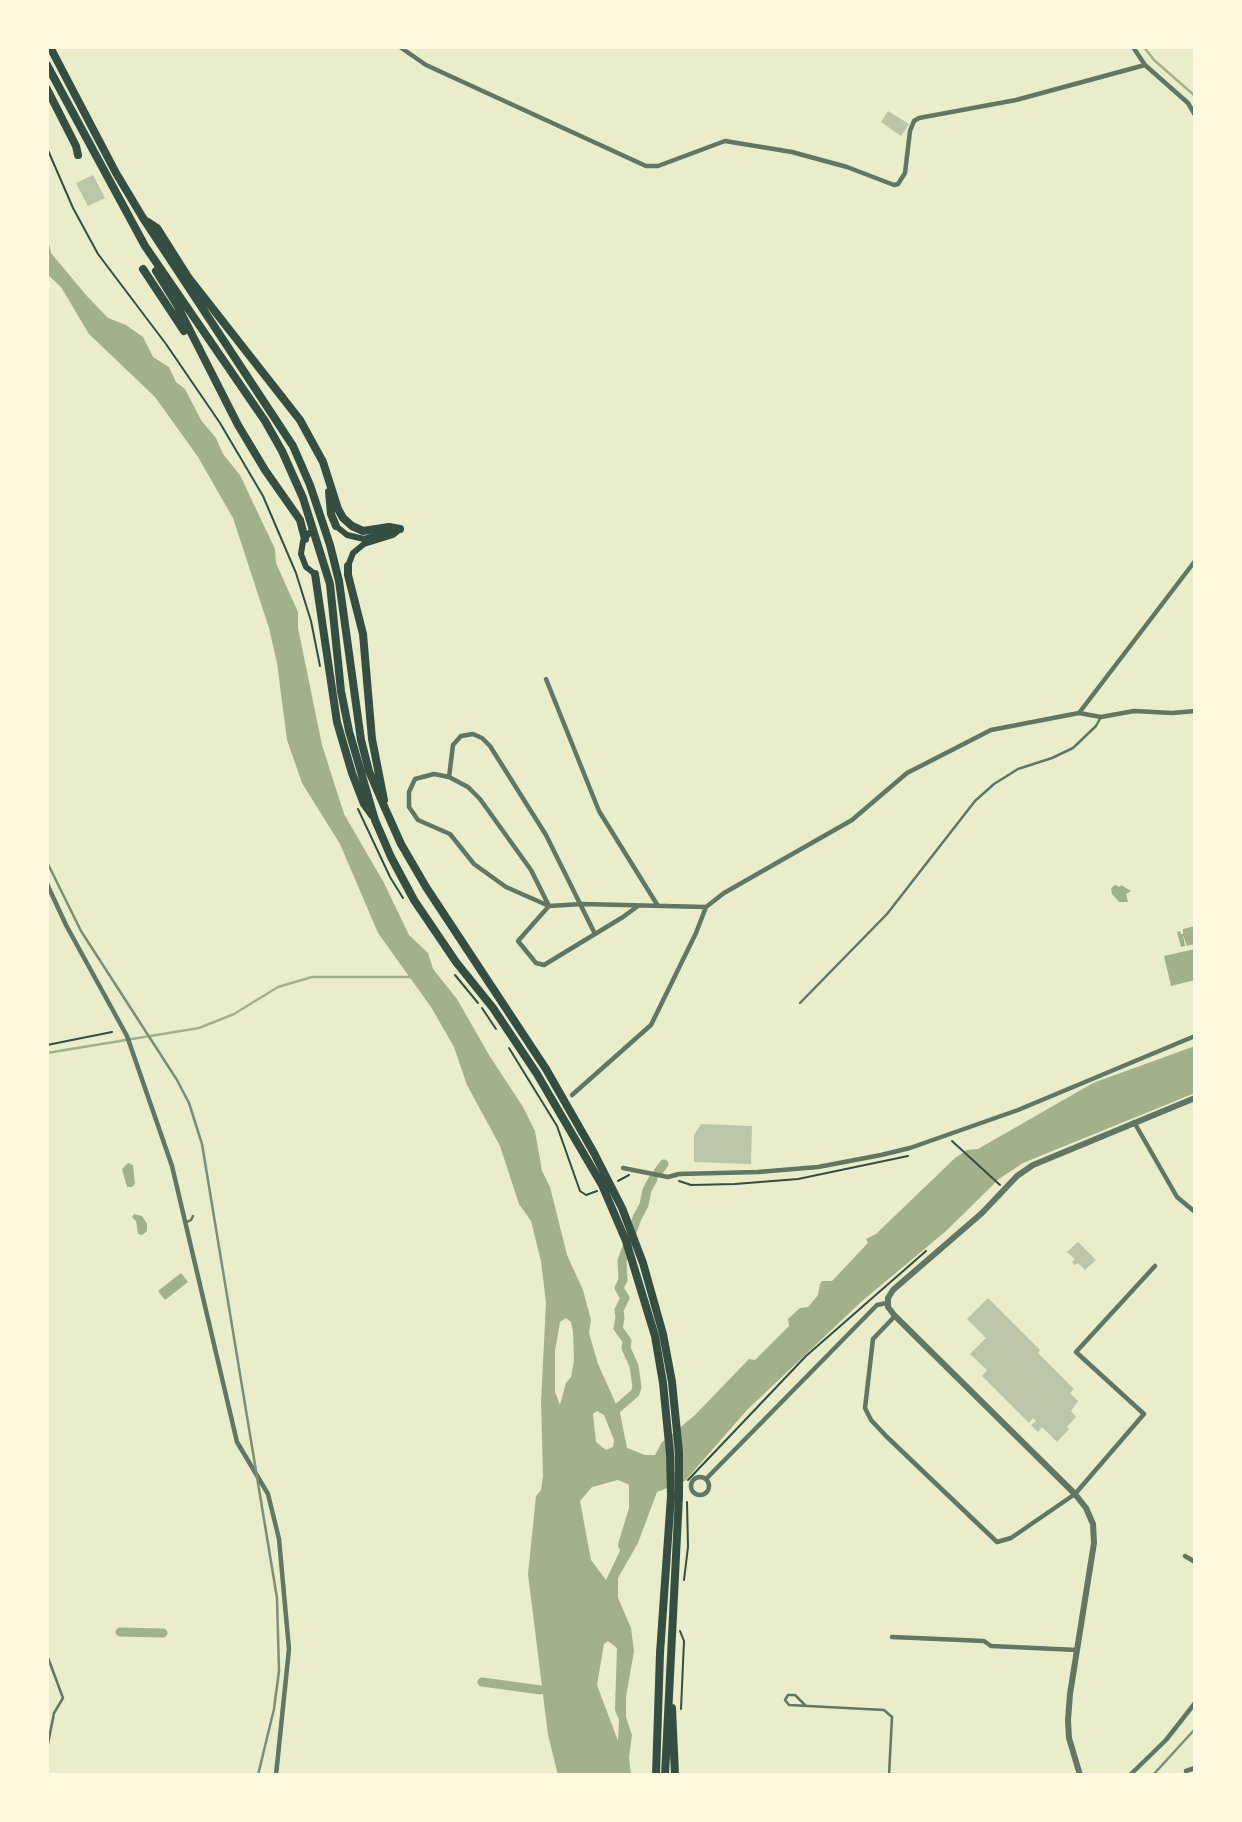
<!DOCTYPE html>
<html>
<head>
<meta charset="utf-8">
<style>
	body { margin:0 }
	#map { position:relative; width:1242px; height:1822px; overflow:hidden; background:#e9edc9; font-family:"Noto Sans",sans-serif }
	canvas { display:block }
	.frame { position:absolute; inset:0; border:49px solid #fefae0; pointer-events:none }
</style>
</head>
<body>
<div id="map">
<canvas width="1242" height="1822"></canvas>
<div class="frame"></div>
</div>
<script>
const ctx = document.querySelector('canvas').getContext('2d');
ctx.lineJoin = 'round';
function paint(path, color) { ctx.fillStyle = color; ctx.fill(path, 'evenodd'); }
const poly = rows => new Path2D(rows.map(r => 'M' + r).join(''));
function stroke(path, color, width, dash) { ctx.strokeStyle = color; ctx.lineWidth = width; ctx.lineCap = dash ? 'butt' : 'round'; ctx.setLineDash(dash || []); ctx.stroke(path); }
paint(poly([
	[47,235,51,253,86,295,108,318,126,325,143,337,153,357,169,367,176,382,185,389,201,420,216,438,223,454,240,475,275,549,276,563,298,612,298,628,322,745,344,814,384,883,409,935,428,953,433,969,457,999,489,1055,523,1107,535,1131,542,1171,550,1187,567,1255,583,1290,591,1320,589,1333,598,1364,620,1413,627,1448,645,1455,655,1455,662,1442,694,1416,749,1359,755,1360,789,1326,788,1319,800,1308,808,1307,818,1295,820,1284,822,1281,832,1281,868,1243,866,1239,876,1234,955,1158,967,1150,978,1149,1093,1083,1195,1046,1195,1093,1023,1163,999,1179,946,1231,861,1302,747,1410,685,1481,657,1492,638,1543,618,1578,618,1598,631,1628,634,1651,626,1697,626,1717,632,1735,629,1757,631,1775,558,1775,548,1735,528,1574,536,1496,541,1490,543,1476,541,1402,546,1303,541,1261,531,1221,519,1204,500,1146,467,1085,454,1047,431,1007,378,933,340,844,302,783,287,740,277,663,269,628,233,518,198,457,155,397,89,334,61,287,47,274],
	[566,1318,571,1322,573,1332,574,1360,571,1377,566,1383,560,1405,555,1392,555,1351,560,1322],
	[597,1411,604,1415,614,1440,613,1447,606,1450,596,1442,593,1414],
	[618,1480,632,1486,638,1501,627,1536,606,1580,591,1560,580,1501,592,1487],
	[608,1641,617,1648,615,1710,619,1720,618,1741,597,1685,604,1644],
	[1115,885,1120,887,1121,885,1131,891,1126,894,1128,902,1119,902,1112,894,1111,888],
	[1195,926,1195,944,1187,946,1183,935,1185,946,1181,947,1177,932,1180,931,1181,934,1183,934,1183,929],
	[1195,949,1195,980,1171,986,1164,956],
	[128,1163,133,1165,135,1184,132,1187,127,1187,122,1169],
	[134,1214,142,1216,147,1224,147,1231,142,1235,138,1234,136,1221,132,1217],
	[181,1273,188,1282,165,1300,158,1291]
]), '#a3b18a');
stroke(poly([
	[1144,47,1154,60,1195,96],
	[47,1053,199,1028,234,1014,278,987,312,977,412,977]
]), '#a3b18a', 2.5);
stroke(poly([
	[658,1172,664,1164],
	[611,1414,635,1393,637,1387,634,1366,626,1348,627,1341,618,1328,620,1318,619,1310,625,1298,619,1288,623,1280,622,1261,637,1218,644,1205,647,1190,653,1179],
	[120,1632,163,1633],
	[482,1682,541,1690]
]), '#a3b18a', 9);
stroke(poly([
	[625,1545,636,1509,636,1480]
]), '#a3b18a', 14);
paint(poly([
	[888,111,909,124,901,136,881,122],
	[93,175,105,198,88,206,76,183],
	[701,1124,752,1126,751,1164,694,1162,694,1135],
	[1078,1242,1096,1260,1085,1270,1078,1263,1075,1265,1072,1262,1075,1259,1067,1252],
	[988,1298,1040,1350,1038,1353,1074,1389,1070,1393,1078,1401,1071,1411,1076,1417,1067,1427,1069,1429,1057,1442,1042,1427,1038,1432,1031,1425,1036,1421,1033,1418,1029,1423,982,1376,987,1370,970,1354,986,1338,967,1319]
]), '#bcc5a7');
stroke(poly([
	[47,148,73,208,98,254,166,344,220,423,263,496,296,573,311,621,320,666],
	[358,809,390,877,403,898],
	[455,975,478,1003],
	[482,1008,496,1029],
	[47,1045,112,1032],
	[509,1048,557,1126,580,1191,586,1195,597,1191],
	[952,1141,1000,1185],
	[618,1181,629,1175],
	[679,1181,691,1185,735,1184,798,1179,908,1156],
	[688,1480,806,1356,926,1251],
	[684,1580,688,1547,687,1502],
	[680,1631,684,1641,681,1709]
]), '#344e41', 2);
stroke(poly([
	[800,1003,887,914,975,801,994,784,1018,769,1052,758,1073,748,1096,726,1101,717],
	[185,1223,191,1220,193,1216],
	[47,1655,63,1698,54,1713,47,1749],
	[805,1705,795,1695,788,1695,785,1700,789,1705,884,1710,892,1717,889,1775]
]), '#617663', 2.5);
stroke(poly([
	[400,47,426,65,646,166,658,166,725,141,792,152,847,167,894,185,898,184,905,173,910,131,914,121,919,118,1016,100,1145,65],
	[1133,47,1145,65,1188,103,1195,115],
	[546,679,599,811,658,906],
	[1079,713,1195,561],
	[434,774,449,777,468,787,480,799,531,870,549,906,506,887,474,864,450,834,418,820,409,807,409,792,415,779,434,774],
	[449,777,453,745,461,736,473,734,482,738,490,746,546,835,595,934],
	[47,884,66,925,127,1036,172,1166,237,1442,268,1494,279,1539,289,1649,276,1775],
	[638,906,623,917,544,965,536,963,518,941,549,906,582,904,706,907,724,893,852,820,907,773,991,730,1079,713,1101,717,1134,711,1172,713,1195,711],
	[572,1095,651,1025,696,933,706,907],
	[1134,1122,1177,1197,1195,1212],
	[623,1168,668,1177,679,1174,758,1172,818,1167,881,1155,910,1148,1018,1110,1195,1036],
	[895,1316,873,1339,865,1408,871,1420,886,1436,997,1542,1011,1538,1075,1494,1144,1414,1076,1352,1155,1266],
	'691 1486a9 9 0 1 1 18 0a9 9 0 1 1-18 0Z',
	[706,1479,877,1305,887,1303],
	[1185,1556,1195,1562],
	[892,1637,984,1641,991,1646,1077,1650],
	[1186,1771,1195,1768],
	[1130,1775,1166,1740,1195,1703]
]), '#617663', 4.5);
stroke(poly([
	[1080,1775,1069,1738,1068,1720,1070,1694,1094,1543,1093,1524,1086,1508,1075,1494,895,1316,888,1307,888,1298,893,1290,982,1213,1017,1176,1033,1165,1195,1098]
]), '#617663', 6);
stroke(poly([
	[336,526,347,535,364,539,398,529],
	[311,531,303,541,301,554,306,567,315,574],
	[348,566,353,553,364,544,393,535,399,530]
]), '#344e41', 6);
stroke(poly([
	[50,47,116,173,143,218,293,446,310,485,330,545,339,581,361,740,369,771,384,806,401,844,426,887,546,1069,594,1153,622,1208,643,1263,663,1334,672,1382,679,1452,679,1496,665,1775],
	[47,65,145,246,265,421,282,451,303,498,330,584,341,691,349,731,375,820,391,857,414,900,456,962,493,1008,537,1074,602,1185,626,1241,655,1336,663,1383,670,1454,671,1496,660,1653,656,1775],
	[47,89,76,146,78,155],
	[148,222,157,228,188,277,300,420,323,462,338,509,343,518,352,526,363,531,389,527,400,529],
	[143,269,184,331],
	[156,271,177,305,238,425,265,470,300,520,305,539],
	[329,492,331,514,336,526],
	[348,566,348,575,363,634,372,739,384,800],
	[315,574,337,722,352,773,364,804,372,815],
	[672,1708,675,1775]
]), '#344e41', 8);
stroke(poly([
	[47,862,81,931,177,1080,189,1103,202,1144,277,1598,279,1671,274,1709,258,1775],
	[1153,1775,1195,1729]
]), '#7c8e77', 2.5);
</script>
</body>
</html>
